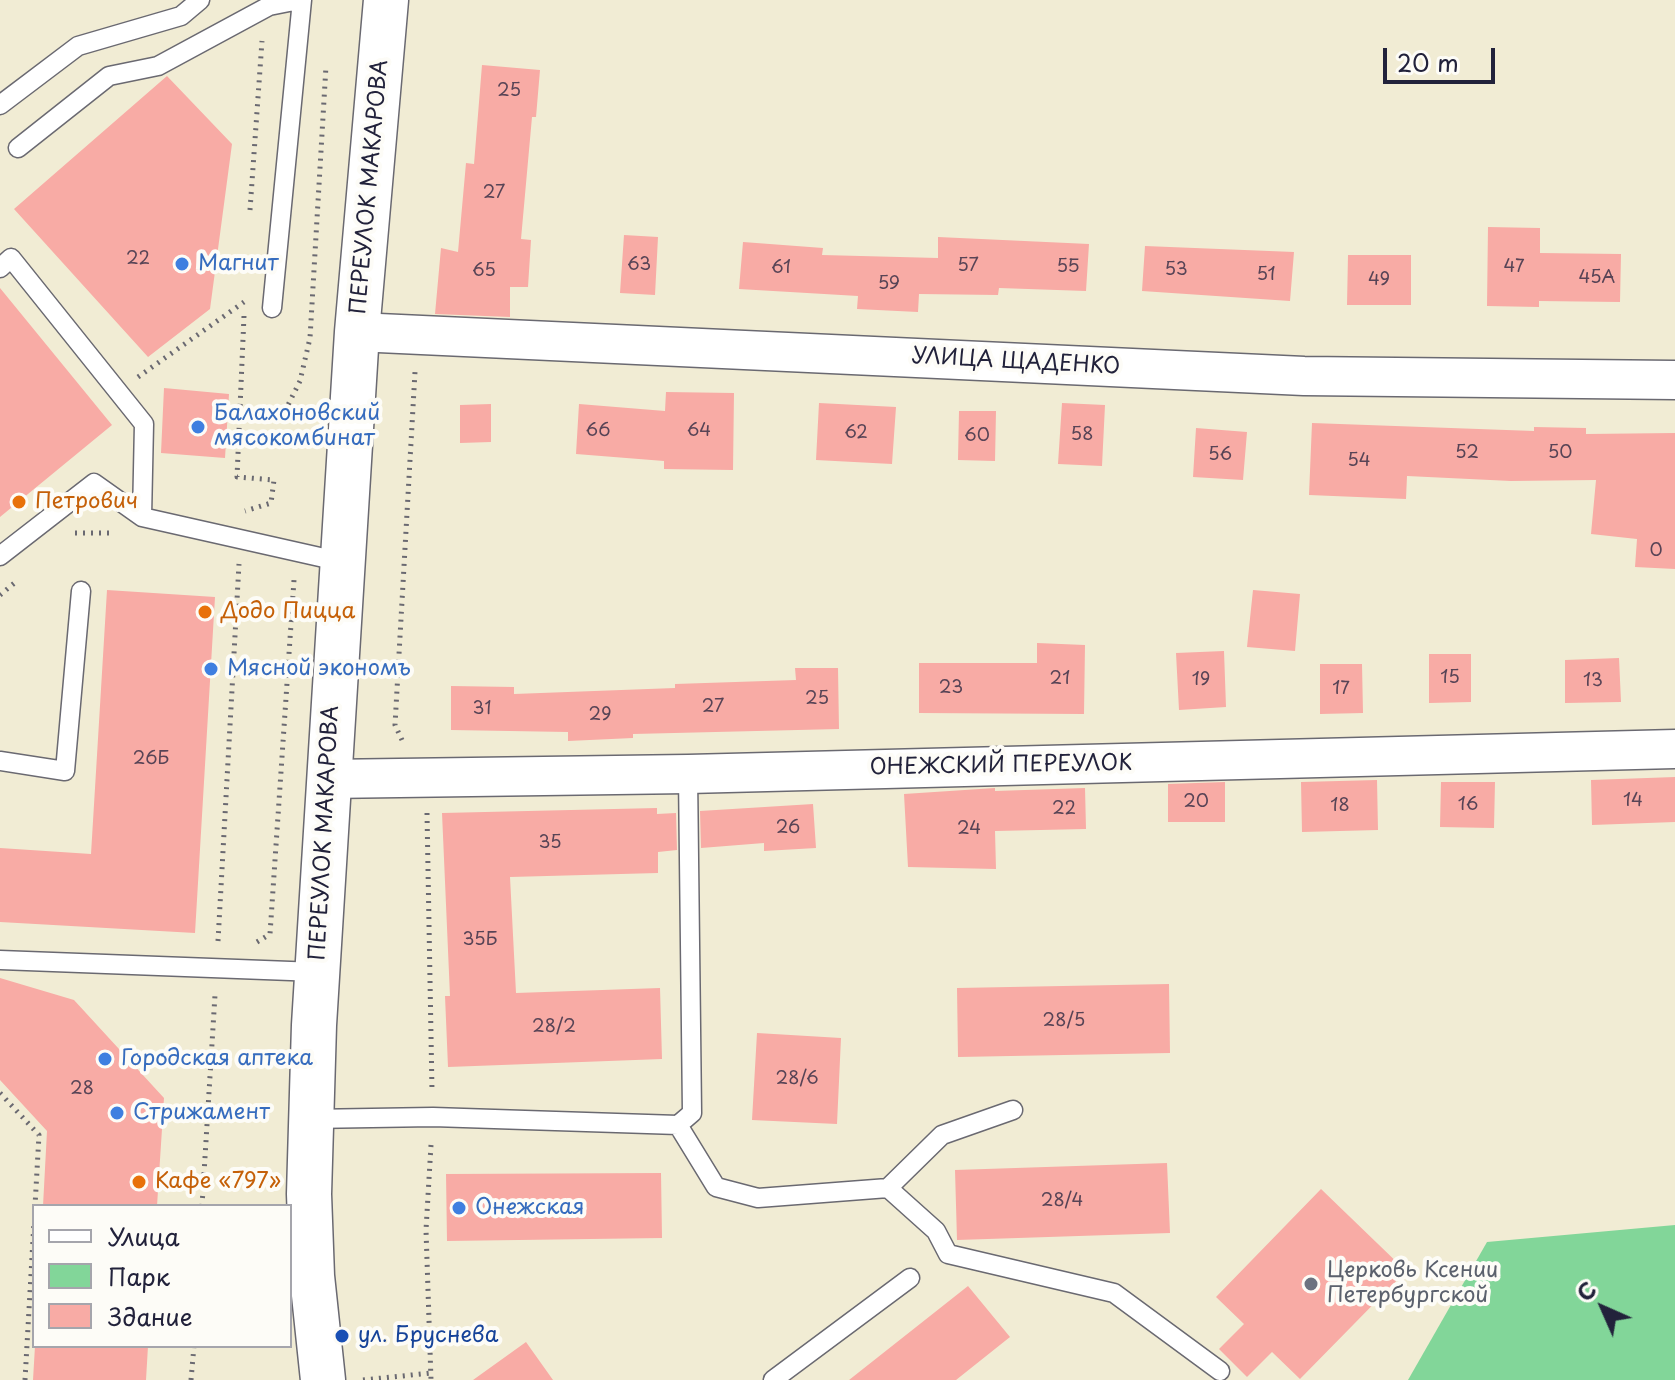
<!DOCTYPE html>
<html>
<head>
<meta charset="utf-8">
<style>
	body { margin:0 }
	#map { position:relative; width:1675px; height:1380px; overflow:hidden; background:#f1ecd4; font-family:"Playpen Sans",sans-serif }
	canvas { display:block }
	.legend { position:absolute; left:32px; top:1204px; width:260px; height:144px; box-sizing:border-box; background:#fdfcf7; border:2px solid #a5a5ac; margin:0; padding:10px 14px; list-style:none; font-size:24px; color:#22223b }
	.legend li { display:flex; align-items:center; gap:16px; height:40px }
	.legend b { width:40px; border:2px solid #a5a5ac }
	.north { position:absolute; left:1563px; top:1268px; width:80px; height:80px; -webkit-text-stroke:6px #fdfcf7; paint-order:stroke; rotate:315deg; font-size:22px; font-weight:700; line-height:32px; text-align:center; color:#22223b }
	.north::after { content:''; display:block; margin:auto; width:28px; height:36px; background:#22223b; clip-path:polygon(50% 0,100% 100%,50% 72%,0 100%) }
	.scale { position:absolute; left:1383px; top:48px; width:112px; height:36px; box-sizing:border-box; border:4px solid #22223b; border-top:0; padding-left:10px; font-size:24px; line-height:28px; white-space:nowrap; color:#22223b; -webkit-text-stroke:6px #fdfcf7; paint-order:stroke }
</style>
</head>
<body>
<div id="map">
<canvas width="1675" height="1380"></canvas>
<ul class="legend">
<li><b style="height:10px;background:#fff"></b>Улица</li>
<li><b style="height:22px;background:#82d699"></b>Парк</li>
<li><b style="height:22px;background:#f8aba5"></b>Здание</li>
</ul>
<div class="north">С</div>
<div class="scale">20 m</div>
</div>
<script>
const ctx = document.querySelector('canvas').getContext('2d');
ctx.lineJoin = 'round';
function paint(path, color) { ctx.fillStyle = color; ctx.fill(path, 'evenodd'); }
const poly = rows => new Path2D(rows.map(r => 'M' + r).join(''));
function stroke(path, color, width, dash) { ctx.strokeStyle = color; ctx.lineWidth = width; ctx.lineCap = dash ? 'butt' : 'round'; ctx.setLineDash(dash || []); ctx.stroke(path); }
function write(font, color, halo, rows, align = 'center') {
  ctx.font = font + ' "Playpen Sans",sans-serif'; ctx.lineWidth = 8; ctx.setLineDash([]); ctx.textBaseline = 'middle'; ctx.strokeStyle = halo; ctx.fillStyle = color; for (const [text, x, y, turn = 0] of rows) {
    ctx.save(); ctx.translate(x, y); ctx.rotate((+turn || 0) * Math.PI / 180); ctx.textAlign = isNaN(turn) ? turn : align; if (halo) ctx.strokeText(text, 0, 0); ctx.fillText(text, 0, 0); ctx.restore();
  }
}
paint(poly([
	[1675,1225,1675,1380,1408,1380,1487,1242]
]), '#82d699');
paint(poly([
	[482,65,540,70,536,117,532,117,521,239,531,240,528,287,510,287,510,317,435,314,441,248,458,252,466,163,474,164],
	[167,76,232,144,210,309,148,357,14,209],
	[1488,227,1540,228,1540,253,1621,254,1620,302,1539,301,1539,307,1487,306],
	[624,235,658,237,655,295,620,293],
	[938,237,1089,244,1086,291,999,288,998,295,919,294,918,312,857,309,858,296,739,289,743,242,823,248,822,255,938,258],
	[1145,246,1294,252,1290,301,1142,291],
	[1348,255,1411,255,1411,305,1347,305],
	[0,288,112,425,0,517],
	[164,388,229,394,225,458,161,453],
	[666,392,734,393,733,470,664,469,664,461,576,454,579,404,665,411],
	[819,403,896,407,892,464,816,460],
	[1062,403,1105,405,1102,466,1058,464],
	[491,404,491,442,460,443,460,405],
	[959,411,996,411,995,461,958,460],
	[1312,423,1534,431,1534,427,1586,428,1586,434,1675,433,1675,569,1635,567,1637,539,1591,534,1596,480,1511,481,1407,476,1406,499,1309,495],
	[1196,428,1247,432,1243,480,1193,477],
	[107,590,215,597,195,933,0,922,0,848,91,854],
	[1253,590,1300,594,1295,651,1247,647],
	[1037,643,1085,645,1084,714,919,713,919,663,1037,663],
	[1224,651,1226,707,1179,710,1176,653],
	[1429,654,1471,654,1471,702,1429,703],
	[1619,658,1621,702,1565,703,1565,660],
	[1320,664,1362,664,1363,713,1320,714],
	[795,668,838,668,839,729,633,734,633,738,568,741,568,732,451,730,451,686,514,687,514,694,675,688,675,684,796,680],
	[1675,777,1675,822,1592,825,1591,780],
	[1377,780,1378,830,1302,832,1301,782],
	[1225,782,1225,822,1168,822,1168,784],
	[1441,782,1495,782,1494,828,1440,827],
	[995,788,995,791,1085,788,1086,829,995,831,996,869,908,867,904,794],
	[813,804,816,848,764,851,764,843,701,848,700,811],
	[657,808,657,814,676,813,677,850,658,852,658,873,510,877,516,993,660,988,662,1059,448,1067,445,996,450,996,442,813],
	[0,978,74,1000,164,1098,157,1206,43,1206,47,1131,0,1080],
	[1169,984,1170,1053,958,1057,957,988],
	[757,1033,841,1038,837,1124,752,1120],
	[1167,1163,1170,1233,957,1240,955,1170],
	[661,1173,662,1238,447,1241,446,1174],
	[1321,1189,1406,1271,1300,1379,1272,1352,1247,1377,1219,1349,1244,1324,1216,1297],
	[968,1286,1010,1337,956,1380,849,1380],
	[526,1342,553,1380,473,1380],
	[35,1346,148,1346,146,1380,33,1380]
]), '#f8aba5');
const service = poly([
	[0,105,78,46,181,16,200,0],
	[18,148,109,76,158,66,269,6,299,0],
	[0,268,11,258,144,424,142,517],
	[272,308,302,0],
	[0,556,94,483,142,517,342,562],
	[0,761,65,771,81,591],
	[0,960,317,972],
	[310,1119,433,1117,678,1125,692,1113,688,774],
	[678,1125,716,1187,758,1198,888,1188,942,1135,1013,1110],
	[888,1188,936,1231,948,1254,1114,1293,1220,1371],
	[773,1380,910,1278]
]);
const minor = poly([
	[357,332,1304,376,1675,380],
	[327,779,688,774,1675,749]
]);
const secondary = poly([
	[323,1380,312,1276,309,1194,314,1025,357,332,386,0]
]);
stroke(service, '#6a6971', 21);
stroke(minor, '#6a6971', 41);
stroke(secondary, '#6a6971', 47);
stroke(poly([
	[250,210,262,41],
	[244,316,237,477,274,480,271,503,245,511],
	[138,377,244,302],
	[239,412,283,415,300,381,310,338,326,66],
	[75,533,113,533],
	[0,595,18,580],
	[402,740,395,725,415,372],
	[427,813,432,1091],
	[218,941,239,564],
	[257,942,270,934,294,580],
	[0,1093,39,1135,35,1206],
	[431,1145,426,1230,431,1380],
	[202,1206,215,995],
	[25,1380,34,1222],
	[191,1380,194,1346],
	[363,1380,431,1373]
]), '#6a6971', 5, [2, 6]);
stroke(service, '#fff', 18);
stroke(minor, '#fff', 38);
stroke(secondary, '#fff', 44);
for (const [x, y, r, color] of [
	[182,264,8,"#3f7fe0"],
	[198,427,8,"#3f7fe0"],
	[19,502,8,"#e8710a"],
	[205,612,8,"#e8710a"],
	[211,669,8,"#3f7fe0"],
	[105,1059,8,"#3f7fe0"],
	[117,1113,8,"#3f7fe0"],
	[139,1182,8,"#e8710a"],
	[459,1208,8,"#3f7fe0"],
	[1311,1284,8,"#6b7280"],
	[342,1336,8,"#1a4fb4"]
]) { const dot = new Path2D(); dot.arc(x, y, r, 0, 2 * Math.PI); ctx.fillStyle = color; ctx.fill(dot); stroke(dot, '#fdfcf7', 3); }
write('18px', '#584456', null, [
	["25",509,91],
	["27",494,193],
	["22",138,259],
	["63",639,265],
	["57",968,266],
	["55",1068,267],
	["47",1514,267],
	["61",781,268],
	["53",1176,270],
	["65",484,271],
	["51",1266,275],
	["45А",1597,278],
	["49",1379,280],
	["59",889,284],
	["66",598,431],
	["64",699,431],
	["62",856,433],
	["58",1082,435],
	["60",977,436],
	["52",1467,453],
	["50",1560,453],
	["56",1220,455],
	["54",1359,461],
	["0",1656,551],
	["15",1450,678],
	["21",1060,679],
	["19",1201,680],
	["13",1593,681],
	["23",951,688],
	["17",1341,689],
	["25",817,699],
	["27",713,707],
	["31",482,709],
	["29",600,715],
	["26Б",151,759],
	["14",1633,801],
	["20",1196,802],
	["16",1468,805],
	["18",1340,806],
	["22",1064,809],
	["26",788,828],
	["24",969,829],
	["35",550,843],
	["35Б",480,940],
	["28/5",1064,1021],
	["28/2",554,1027],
	["28/6",797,1079],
	["28",82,1089],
	["28/4",1062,1201]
]);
write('22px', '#22223b', '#fdfcf7', [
	["ПЕРЕУЛОК МАКАРОВА",370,187,-85],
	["УЛИЦА ЩАДЕНКО",1016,362,3],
	["ОНЕЖСКИЙ ПЕРЕУЛОК",1001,766,-1],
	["ПЕРЕУЛОК МАКАРОВА",325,833,-87]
]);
write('22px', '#366cbe', '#fdfcf7', [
	["Магнит",198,264],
	["Балахоновский",214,414],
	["мясокомбинат",214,439],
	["Мясной экономъ",227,669],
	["Городская аптека",121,1059],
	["Стрижамент",133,1113],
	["Онежская",475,1208]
], 'left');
write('22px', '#c56008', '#fdfcf7', [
	["Петрович",35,502],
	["Додо Пицца",221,612],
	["Кафе «797»",155,1182]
], 'left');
write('22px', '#5b616d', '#fdfcf7', [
	["Церковь Ксении",1327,1271],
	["Петербургской",1327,1296]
], 'left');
write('22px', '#164399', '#fdfcf7', [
	["ул. Бруснева",358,1336]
], 'left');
</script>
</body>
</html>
